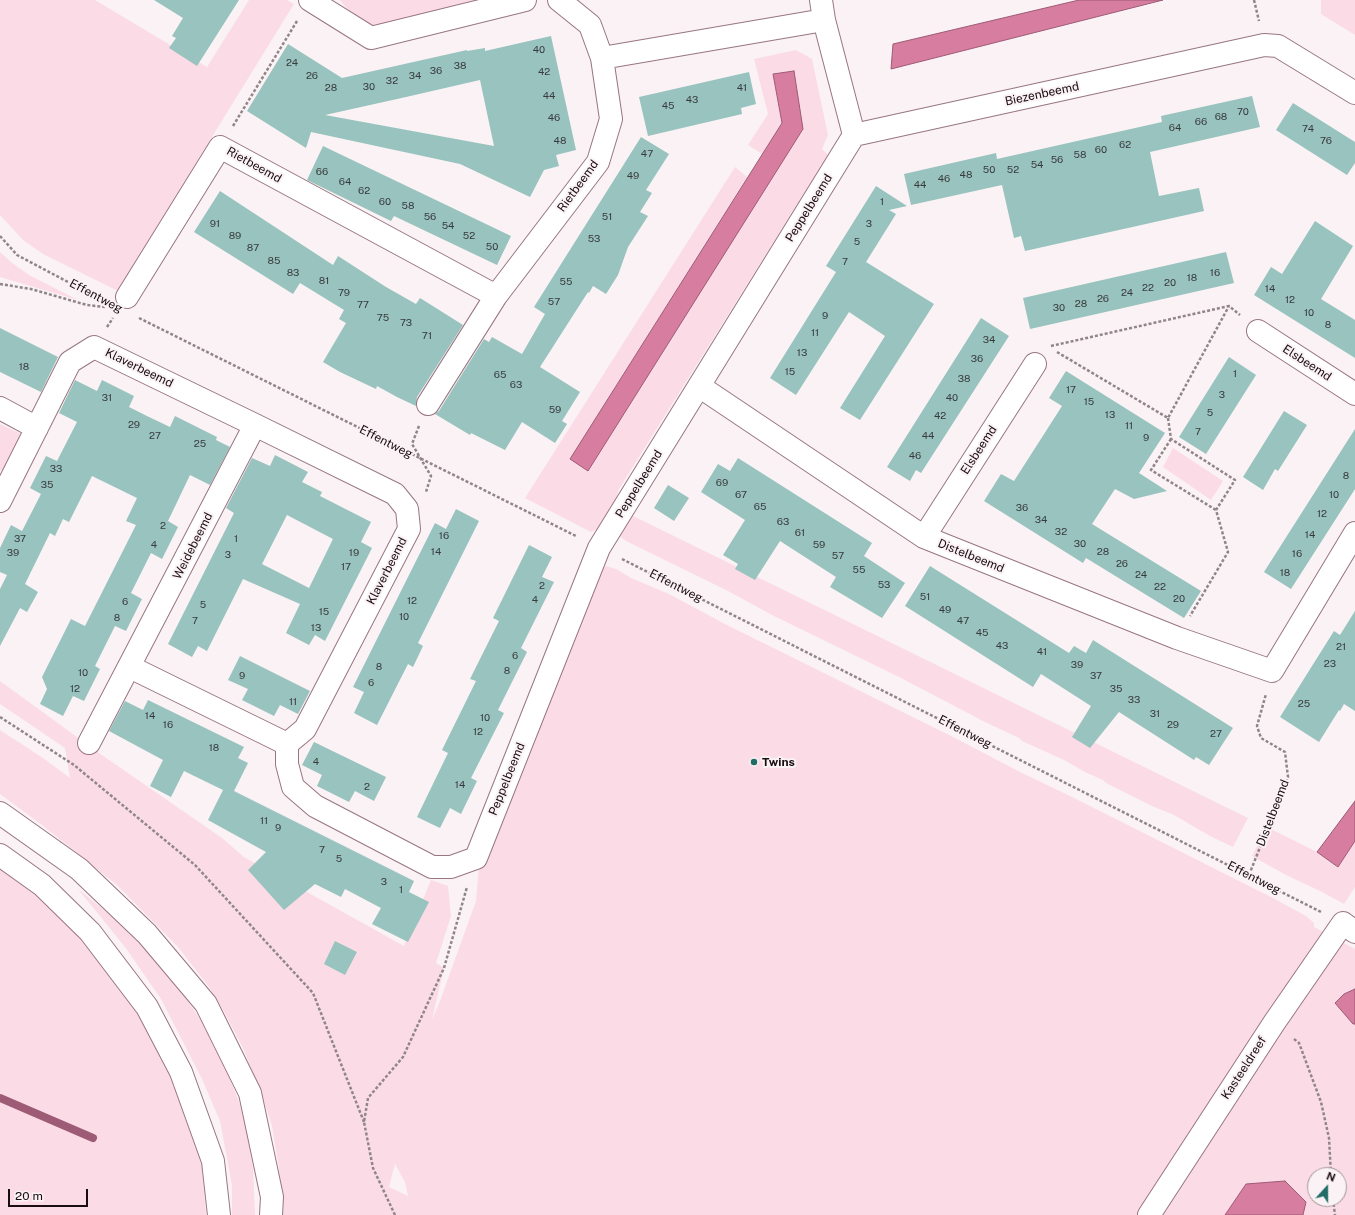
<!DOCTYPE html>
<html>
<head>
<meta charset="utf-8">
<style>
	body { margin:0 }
	#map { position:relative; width:1355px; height:1215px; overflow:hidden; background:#faf2f4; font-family:"Public Sans",sans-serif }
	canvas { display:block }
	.north { position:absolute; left:1307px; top:1167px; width:40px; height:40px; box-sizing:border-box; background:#faf2f4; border:1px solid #a0969a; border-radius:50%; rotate:21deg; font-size:11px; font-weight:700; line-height:16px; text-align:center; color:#190d12 }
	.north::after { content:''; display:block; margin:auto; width:14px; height:18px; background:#216c66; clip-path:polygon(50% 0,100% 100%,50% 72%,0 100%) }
	.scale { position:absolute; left:8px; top:1189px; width:80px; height:18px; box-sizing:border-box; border:2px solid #190d12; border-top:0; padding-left:5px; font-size:12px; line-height:14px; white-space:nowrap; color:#190d12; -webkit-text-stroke:3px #faf2f4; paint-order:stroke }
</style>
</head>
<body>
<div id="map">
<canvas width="1355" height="1215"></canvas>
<div class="north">N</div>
<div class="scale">20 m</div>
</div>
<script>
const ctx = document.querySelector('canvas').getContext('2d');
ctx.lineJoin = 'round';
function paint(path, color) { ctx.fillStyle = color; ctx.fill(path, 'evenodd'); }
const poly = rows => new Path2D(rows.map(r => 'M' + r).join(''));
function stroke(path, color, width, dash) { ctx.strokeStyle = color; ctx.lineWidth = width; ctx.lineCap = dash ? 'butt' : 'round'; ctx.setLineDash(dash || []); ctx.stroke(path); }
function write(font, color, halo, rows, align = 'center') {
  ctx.font = font + ' "Public Sans",sans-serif'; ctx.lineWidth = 4; ctx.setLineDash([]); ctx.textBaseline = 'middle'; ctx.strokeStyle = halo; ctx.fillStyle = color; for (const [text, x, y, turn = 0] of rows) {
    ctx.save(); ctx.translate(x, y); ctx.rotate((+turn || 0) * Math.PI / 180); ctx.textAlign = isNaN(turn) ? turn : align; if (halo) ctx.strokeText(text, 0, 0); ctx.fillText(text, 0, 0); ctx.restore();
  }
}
paint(poly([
	[0,0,95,0,207,67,249,0,287,0,294,4,136,260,120,292,43,254,23,240,0,215],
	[340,0,525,0,371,38],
	[1321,0,1355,0,1355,35,1321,14],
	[796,50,812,59,828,135,822,149,828,155,619,489,614,506,598,529,591,532,525,498,735,167,747,177,570,459,803,129,773,74,782,123,762,154,748,145,768,114,754,59],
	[0,252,12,263,29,275,78,300,0,277],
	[0,424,23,435,4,472,0,470],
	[1173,448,1223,481,1211,500,1163,467],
	[625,512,1248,818,1233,847,1210,836,1174,815,1152,806,1106,783,1103,780,1085,772,1064,760,1022,741,1019,738,985,722,899,677,772,615,728,591,626,541,617,534],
	[606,566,616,569,631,578,669,594,723,623,955,738,1022,773,1070,796,1271,897,1306,916,1314,923,1314,927,1355,949,1355,1215,280,1215,279,1168,272,1126,263,1098,243,1048,222,1008,209,987,178,947,117,885,42,825,0,794,0,730,43,758,70,778,65,748,0,704,0,681,99,753,222,838,244,857,404,946,431,880,448,886,451,916,436,963,444,968,432,1020,440,1001,476,901,479,864,595,575],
	[395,1164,405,1182,408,1196,389,1187],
	[1315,1175,1339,1175,1339,1199,1315,1199],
	[1267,827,1317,852,1338,867,1355,841,1355,887,1344,904,1320,891,1286,875,1252,856],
	[0,866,45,902,99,956,155,1035,197,1138,202,1166,206,1215,0,1215],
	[78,889,134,934,176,983,202,1022,215,1045,226,1068,240,1105,247,1132,253,1168,255,1215,232,1215,232,1185,220,1121,202,1079,161,999,125,947]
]), '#fbdce6');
const water = poly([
	[1079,0,1163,0,891,69,893,44,1079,0],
	[794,71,803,129,588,471,570,459,782,123,773,74,794,71],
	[1355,801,1355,841,1338,867,1317,852,1355,801],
	[1355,989,1355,1024,1353,1024,1335,1003,1344,994,1355,989],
	[1285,1181,1306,1202,1303,1215,1225,1215,1246,1184,1285,1181]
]);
paint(water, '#d77d9f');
stroke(water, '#9e5b75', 1);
stroke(poly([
	[0,1098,93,1138]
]), '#9e5b75', 8);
paint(poly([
	[154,0,239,0,197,66,169,48,176,38,172,36,183,18],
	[551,36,576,150,556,155,559,166,544,170,530,197,460,164,311,132,306,148,247,111,288,44,342,78,467,50,467,51,485,48,485,51],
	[480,80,494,146,325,115,406,97],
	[749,72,756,104,741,108,742,114,648,136,639,97],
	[1252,96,1260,127,1150,152,1159,196,1199,188,1204,211,1025,251,1021,236,1014,238,1002,185,911,205,904,174,996,153,997,159,1086,139,1162,122,1161,116],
	[1293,103,1355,142,1355,163,1347,175,1276,130],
	[641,137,669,154,646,190,652,193,640,212,648,216,628,247,618,275,606,294,593,286,589,293,588,292,540,367,580,392,562,421,567,424,555,443,522,422,505,450,471,433,470,435,435,414,439,411,484,339,489,342,492,337,522,354,545,314,534,307],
	[323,146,511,236,497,265,394,216,391,221,307,180],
	[876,186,907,206,889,210,896,214,866,262,934,304,860,420,840,408,885,336,849,312,796,395,770,378,836,272,826,266],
	[220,191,333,265,338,256,386,287,416,304,420,298,463,325,417,397,416,406,397,397,377,386,376,389,340,372,323,362,346,323,339,319,344,310,300,283,293,294,194,232],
	[1315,221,1353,246,1321,299,1355,320,1355,358,1254,295,1271,267,1282,274],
	[1226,252,1234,283,1030,329,1023,298],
	[981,318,1009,336,921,473,916,470,910,481,887,467],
	[0,328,58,357,41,392,0,372],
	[1229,357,1256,375,1206,454,1179,437],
	[1066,371,1165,433,1139,473,1167,491,1134,499,1115,489,1092,524,1201,591,1184,618,1086,558,1083,563,984,501,1001,474,1014,481,1062,406,1049,398],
	[75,380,97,391,102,380,134,396,129,407,149,417,170,427,175,416,217,437,216,440,230,447,210,485,190,475,168,521,178,527,162,559,151,553,131,593,142,599,126,631,115,626,95,666,100,669,84,701,73,696,63,716,40,704,47,689,42,677,71,619,85,626,136,525,126,521,137,498,92,476,69,522,63,519,55,536,50,533,25,584,38,592,27,612,20,608,0,646,0,589,7,575,0,572,0,548,11,525,22,531,41,494,30,488,46,456,57,461,77,422,59,413],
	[1284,411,1307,425,1278,471,1275,469,1263,490,1243,477],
	[1355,429,1355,489,1291,589,1264,572],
	[275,455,308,472,302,482,322,492,320,496,371,522,361,542,372,548,325,641,315,635,309,645,286,633,300,604,243,579,207,651,198,646,192,657,168,644,234,513,226,508,252,458,270,466],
	[287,515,333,539,309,588,262,564],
	[738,458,872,543,864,556,905,583,882,618,830,587,836,577,780,541,755,580,735,569,738,564,723,555,745,520,701,492,718,464,730,471],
	[668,485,689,498,674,521,654,508],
	[456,509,479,521,418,643,423,646,413,667,408,664,377,725,354,713,364,692,353,687,435,523,446,529],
	[529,545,552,557,542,577,554,582,521,648,527,652,498,710,504,713,471,778,477,781,461,814,450,808,440,828,417,817,448,753,442,750,476,681,470,679,499,621,493,618],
	[930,566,1069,653,1074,646,1086,653,1093,640,1233,728,1209,765,1196,757,1194,760,1119,712,1090,748,1072,737,1091,706,1041,674,1033,687,905,606],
	[1355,611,1355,711,1344,704,1340,711,1339,710,1319,742,1280,717,1334,631,1340,635],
	[240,656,310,691,298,714,280,705,274,716,242,700,248,689,228,680],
	[148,700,244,747,238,758,248,763,234,791,414,881,409,892,429,902,408,942,372,924,381,908,345,889,341,897,315,884,284,910,248,870,266,852,208,820,223,790,184,771,171,797,150,786,163,760,109,731,125,701,143,710],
	[314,742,386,777,374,801,355,791,349,802,317,786,322,775,302,765],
	[335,941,357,952,345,975,324,964]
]), '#98c3be');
const minor = poly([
	[310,0,371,38,525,0],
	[821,0,824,20,854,135,1264,45,1278,46,1355,93],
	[602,58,824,20],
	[127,297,220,147,496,296],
	[1258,331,1355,394],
	[699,386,924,537,1177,638,1272,671,1355,533],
	[428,404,496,296,598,162,611,119,602,58,590,25,559,0],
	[0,408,37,428],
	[0,501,70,362,94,347,255,425,395,494,407,509,409,529,305,729,287,744,287,764,293,787,315,806,432,867,451,867,476,858,599,548,854,135],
	[924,537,1035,364],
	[130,667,287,744],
	[89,743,255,425],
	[1149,1215,1274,1023,1343,923,1355,932]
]);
const secondary = poly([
	[0,813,79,869,147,934,206,1004,250,1093,272,1197,271,1215],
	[0,855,42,885,90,932,147,1007,181,1072,213,1161,219,1215]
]);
stroke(minor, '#987681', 24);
stroke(secondary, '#987681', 24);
stroke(poly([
	[1254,0,1259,21],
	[233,126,297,21],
	[0,236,17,255,102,300],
	[0,284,31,289,87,305,105,307],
	[139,318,576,536],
	[107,327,113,318],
	[1051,346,1229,306,1240,315],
	[1057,352,1168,418,1229,306],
	[1168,418,1171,439,1235,480,1216,510,1228,552,1190,616],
	[419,426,412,444,431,476,426,492],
	[1171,439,1151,470,1216,510],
	[622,559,1321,912],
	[0,717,74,765,195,865,313,993,364,1122],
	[1249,875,1288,777,1285,752,1261,738,1257,726,1266,694],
	[1294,1039,1299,1043,1321,1102,1329,1138,1331,1175],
	[1333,1199,1335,1215],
	[395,1215,373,1168,364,1122,368,1098,403,1057,444,968,467,887]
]), '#908689', 2.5, [3, 2]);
stroke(minor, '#fff', 22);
stroke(secondary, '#fff', 22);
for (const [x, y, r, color] of [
	[754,762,4,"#216c66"]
]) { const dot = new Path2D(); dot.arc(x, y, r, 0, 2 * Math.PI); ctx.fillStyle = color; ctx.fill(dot); stroke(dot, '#faf2f4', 1.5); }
write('10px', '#393a3d', null, [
	["40",539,50],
	["24",292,63],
	["38",460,66],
	["36",436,71],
	["42",544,72],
	["26",312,76],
	["34",415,76],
	["32",392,81],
	["30",369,87],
	["28",331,88],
	["41",742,88],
	["44",549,96],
	["43",692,100],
	["45",668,106],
	["70",1243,112],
	["68",1221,117],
	["46",554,118],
	["66",1201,122],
	["64",1175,128],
	["74",1308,129],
	["48",560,141],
	["76",1326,141],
	["62",1125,145],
	["60",1101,150],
	["47",647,154],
	["58",1080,155],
	["56",1057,160],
	["54",1037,165],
	["50",989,170],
	["52",1013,170],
	["66",322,172],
	["48",966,175],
	["49",633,176],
	["46",944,179],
	["64",345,182],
	["44",920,185],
	["62",364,191],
	["60",385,202],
	["1",882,202],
	["58",408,206],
	["56",430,217],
	["51",607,217],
	["91",215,224],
	["3",869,224],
	["54",448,226],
	["89",235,236],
	["52",469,236],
	["53",594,239],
	["5",857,242],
	["50",492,247],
	["87",253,248],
	["85",274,261],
	["7",845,262],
	["83",293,273],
	["16",1215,273],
	["18",1192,278],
	["81",324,281],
	["55",566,282],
	["20",1170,283],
	["22",1148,288],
	["14",1270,289],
	["79",344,293],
	["24",1127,293],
	["26",1103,299],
	["12",1290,300],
	["57",554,302],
	["28",1081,304],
	["77",363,305],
	["30",1059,308],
	["10",1309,313],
	["9",825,316],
	["75",383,318],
	["73",406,323],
	["8",1328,325],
	["11",815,333],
	["71",427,336],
	["34",989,340],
	["13",802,353],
	["36",977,359],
	["18",24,367],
	["15",790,372],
	["1",1235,374],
	["65",500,375],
	["38",964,379],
	["63",516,385],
	["17",1071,390],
	["3",1222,395],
	["31",107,398],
	["40",952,398],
	["15",1089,402],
	["59",555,410],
	["5",1210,413],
	["13",1110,415],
	["42",940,416],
	["29",134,425],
	["11",1129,426],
	["7",1198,432],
	["27",155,436],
	["44",928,436],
	["9",1146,438],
	["25",200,444],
	["46",915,456],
	["33",56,469],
	["8",1346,476],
	["69",722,483],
	["35",47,485],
	["67",741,495],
	["10",1334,495],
	["65",760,507],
	["36",1022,508],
	["12",1322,514],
	["34",1041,520],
	["63",783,522],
	["2",163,526],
	["32",1061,532],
	["61",800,533],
	["14",1310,535],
	["16",444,536],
	["37",20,539],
	["1",236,539],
	["30",1080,544],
	["4",154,545],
	["59",819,545],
	["14",436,552],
	["28",1103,552],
	["39",13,553],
	["19",354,553],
	["16",1297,554],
	["3",228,555],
	["57",838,556],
	["26",1122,564],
	["17",346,567],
	["55",859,570],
	["18",1285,573],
	["24",1141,575],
	["53",884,585],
	["2",542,586],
	["22",1160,587],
	["51",925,597],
	["20",1179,599],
	["4",535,600],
	["12",412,601],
	["6",125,602],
	["5",203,605],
	["49",945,610],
	["15",324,612],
	["10",404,617],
	["8",117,618],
	["7",195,621],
	["47",963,621],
	["13",316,628],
	["45",982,633],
	["43",1002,646],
	["21",1341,647],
	["41",1042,652],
	["6",515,656],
	["23",1330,664],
	["39",1077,665],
	["8",379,667],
	["8",507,671],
	["10",83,673],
	["9",242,676],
	["37",1096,676],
	["6",371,683],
	["12",75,689],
	["35",1116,689],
	["33",1134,700],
	["11",293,702],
	["25",1304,704],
	["31",1155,714],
	["14",150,716],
	["10",485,718],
	["16",168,725],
	["29",1173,725],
	["12",478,732],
	["27",1216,734],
	["18",214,748],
	["4",316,762],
	["14",460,785],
	["2",367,787],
	["11",264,821],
	["9",278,828],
	["7",322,850],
	["5",339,859],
	["3",384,882],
	["1",401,890]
]);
write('12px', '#190d12', '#faf2f4', [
	["Biezenbeemd",1042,94,-12],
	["Rietbeemd",254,165,29],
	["Rietbeemd",578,186,-54],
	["Peppelbeemd",809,208,-58],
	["Effentweg",96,296,28],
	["Elsbeemd",1307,363,33],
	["Klaverbeemd",139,368,26],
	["Effentweg",386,442,27],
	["Elsbeemd",979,450,-57],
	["Peppelbeemd",639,484,-58],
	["Weidebeemd",193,546,-63],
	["Distelbeemd",971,556,22],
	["Klaverbeemd",387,571,-63],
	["Effentweg",676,586,27],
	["Effentweg",965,732,27],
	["Peppelbeemd",507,779,-68],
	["Distelbeemd",1273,813,-69],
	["Effentweg",1254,878,27],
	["Kasteeldreef",1244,1068,-57]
]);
write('bold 12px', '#190d12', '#faf2f4', [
	["Twins",762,762]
], 'left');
</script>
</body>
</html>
